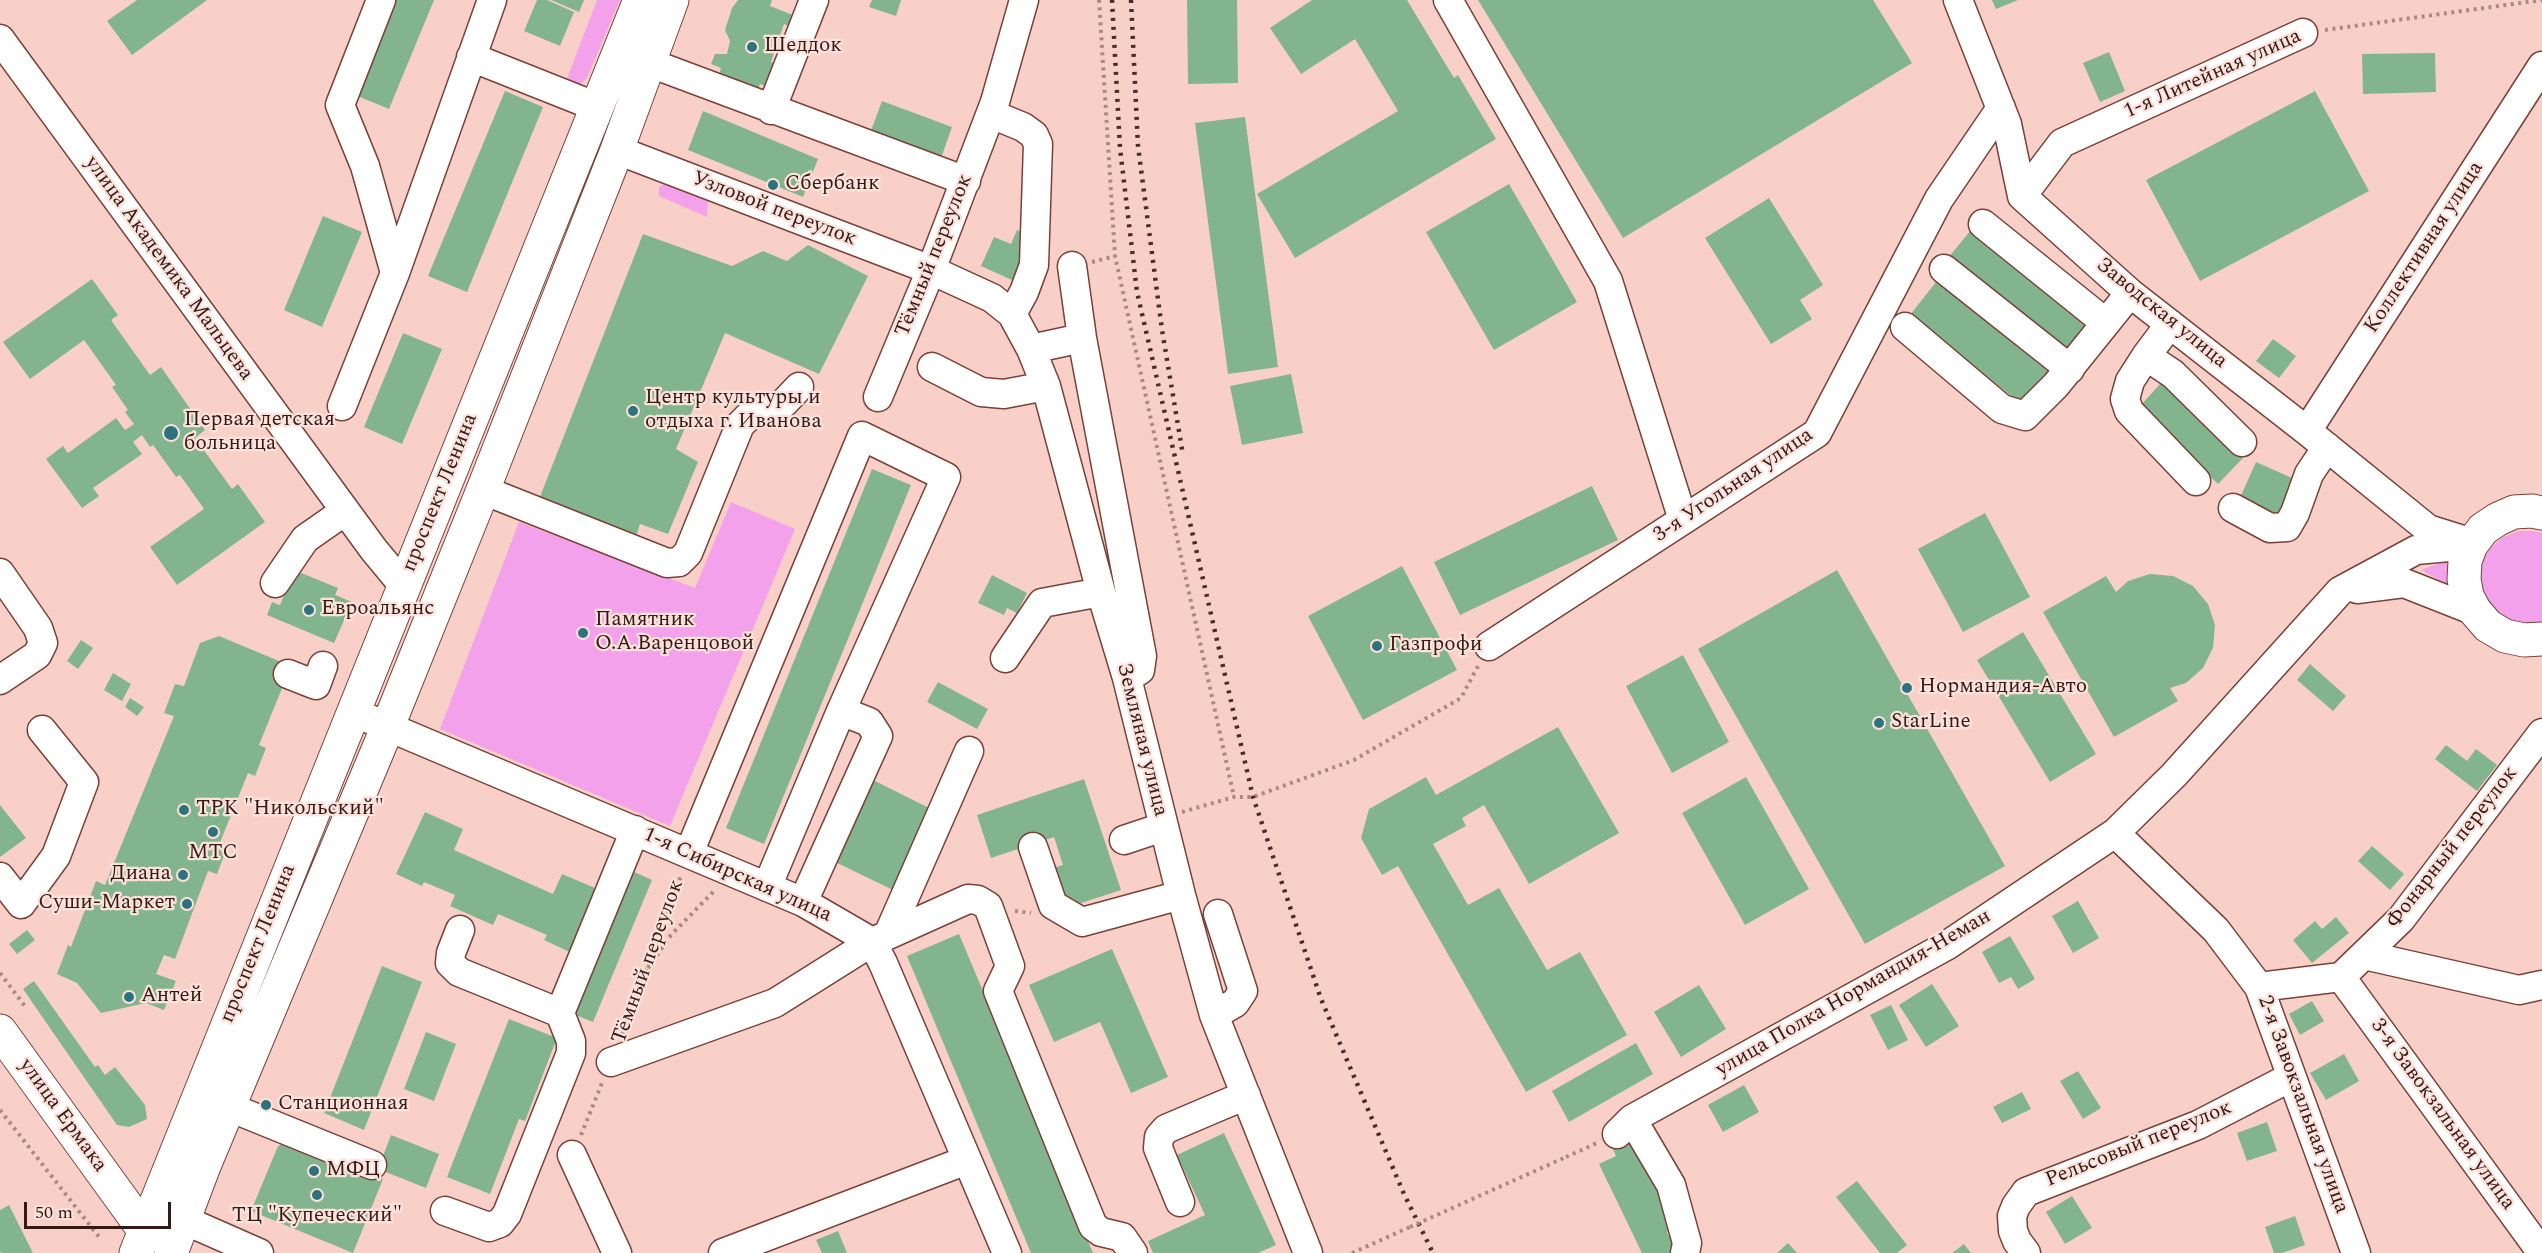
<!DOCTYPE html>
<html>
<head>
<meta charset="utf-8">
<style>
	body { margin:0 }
	#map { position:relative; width:2542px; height:1253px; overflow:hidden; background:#f9d0c8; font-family:Spectral,serif }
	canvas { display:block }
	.scale { position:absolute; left:24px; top:1202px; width:147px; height:27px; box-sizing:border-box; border:3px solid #321a16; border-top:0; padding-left:8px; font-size:18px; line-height:21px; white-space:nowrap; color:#321a16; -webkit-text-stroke:4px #fde1db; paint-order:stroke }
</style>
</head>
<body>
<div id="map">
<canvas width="2542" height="1253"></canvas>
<div class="scale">50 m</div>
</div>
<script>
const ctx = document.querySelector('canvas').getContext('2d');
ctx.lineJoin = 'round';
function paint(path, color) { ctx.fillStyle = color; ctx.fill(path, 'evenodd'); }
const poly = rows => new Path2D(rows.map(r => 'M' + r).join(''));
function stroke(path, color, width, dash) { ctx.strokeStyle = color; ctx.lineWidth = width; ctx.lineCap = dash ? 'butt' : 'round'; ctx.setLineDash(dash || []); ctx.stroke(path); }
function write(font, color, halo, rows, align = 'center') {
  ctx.font = font + ' Spectral,serif'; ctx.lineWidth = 4.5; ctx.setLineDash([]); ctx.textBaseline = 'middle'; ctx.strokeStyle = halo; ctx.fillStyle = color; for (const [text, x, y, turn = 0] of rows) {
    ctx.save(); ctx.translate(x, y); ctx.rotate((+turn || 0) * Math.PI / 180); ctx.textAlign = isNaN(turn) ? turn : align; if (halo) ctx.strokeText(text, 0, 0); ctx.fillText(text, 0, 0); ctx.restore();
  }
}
paint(poly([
	[597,0,620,0,587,78,578,86,565,84],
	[665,184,708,199,707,217,659,196,659,187],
	[731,502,795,529,670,826,440,729,519,522,695,588],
	[2518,531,2534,531,2542,533,2542,621,2540,622,2525,624,2511,620,2498,613,2488,602,2482,589,2480,574,2484,559,2491,547,2503,537],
	[2449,560,2449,585,2421,570]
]), '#f4a1eb');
paint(poly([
	[137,0,207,0,132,55,107,21],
	[389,0,434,0,389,109,350,93],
	[537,0,547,0,574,12,560,46,524,31],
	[551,0,584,0,579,12],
	[738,0,772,0,770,6,803,19,800,30,784,24,771,62,784,67,765,86,760,84,754,100,716,85,721,68,711,64,715,54,727,54,730,41,725,30,732,8],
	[872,0,901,0,896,16,869,7],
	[1187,0,1237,0,1238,83,1188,84],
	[1312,0,1407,0,1454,78,1458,75,1496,139,1295,258,1257,194,1398,111,1355,39,1301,74,1270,28],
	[1478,0,1873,0,1912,63,1623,238],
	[1992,0,2018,0,1996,9],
	[2109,52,2125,91,2100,102,2083,63],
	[2435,53,2436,92,2363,94,2362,54],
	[505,91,543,107,467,292,428,276],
	[2315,91,2369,191,2200,281,2146,180],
	[882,101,952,127,940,161,869,136],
	[703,111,818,159,803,197,688,150],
	[1245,117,1278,367,1228,374,1195,123],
	[1509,184,1577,302,1494,350,1426,232],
	[1769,198,1823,285,1800,300,1812,319,1771,344,1705,238],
	[323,216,362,232,322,327,284,310],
	[1017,230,1034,238,1027,287,981,266,994,237,1011,244],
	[1971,230,2088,326,2066,354,1948,258],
	[643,234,732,266,763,251,787,261,808,245,868,276,819,374,725,333,676,449,698,462,668,534,640,524,634,543,536,507],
	[92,279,118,315,111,320,150,375,161,367,205,430,195,438,232,489,238,484,265,522,177,585,150,547,204,509,180,475,176,477,153,445,150,447,142,435,133,442,142,454,93,488,99,496,82,508,46,459,63,446,68,453,116,418,125,430,134,424,125,412,128,410,112,387,116,385,84,340,30,379,3,342],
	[1936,282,2051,374,2024,406,1910,315],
	[403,333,442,349,402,444,364,427],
	[2273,339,2296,356,2279,378,2256,361],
	[1291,374,1303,433,1242,445,1230,386],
	[2163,381,2243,458,2218,484,2138,408],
	[2256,462,2301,482,2283,520,2239,500],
	[872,469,911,485,764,844,726,828],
	[1592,486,1618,540,1460,615,1434,562],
	[1985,513,2030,597,1963,632,1918,549],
	[1402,566,1457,670,1363,720,1308,616],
	[294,570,338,588,335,595,352,602,334,643,267,615,272,602,280,605],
	[1837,570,2005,866,1865,944,1698,649],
	[2150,574,2173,576,2193,586,2208,604,2215,625,2213,648,2203,668,2186,683,2170,688,2178,701,2114,737,2043,612,2106,576,2116,592,2128,581],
	[992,575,1027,593,1017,613,1007,608,1004,615,978,603],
	[2023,632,2096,754,2050,782,1977,660],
	[219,636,291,666,259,745,266,748,255,776,248,773,219,845,227,848,217,874,208,871,175,959,164,955,156,974,176,981,164,1010,146,1003,101,1013,77,983,57,974,68,945,71,947,96,881,105,885,174,716,164,713,175,684,184,686,200,643],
	[81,640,93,648,78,669,67,661],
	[1683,655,1729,742,1672,773,1626,686],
	[2310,664,2346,696,2333,711,2297,680],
	[113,673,131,684,122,701,104,690],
	[938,682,988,709,977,729,927,702],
	[130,698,144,707,137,716,125,707],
	[1558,727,1619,833,1529,884,1484,805,1462,818,1466,826,1433,844,1468,905,1499,888,1547,970,1580,952,1627,1035,1526,1092,1398,866,1382,875,1361,838,1369,809,1426,777,1436,795],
	[2446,745,2467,761,2476,749,2497,765,2477,791,2435,759],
	[1746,777,1809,889,1745,925,1682,813],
	[869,778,935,811,895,891,829,859],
	[1084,779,1121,890,1066,908,1053,868,1063,865,1054,837,991,858,977,815],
	[0,805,26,838,0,857],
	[425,812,463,829,454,850,553,894,562,874,602,891,574,954,544,940,547,935,498,914,493,925,450,906,455,895,424,882,422,886,396,874],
	[2372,846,2404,874,2390,890,2358,861],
	[632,871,652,880,593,1022,573,1014],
	[2078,901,2099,938,2073,953,2052,916],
	[2336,917,2349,933,2312,963,2293,940,2315,921,2322,929],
	[27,930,35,940,17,954,9,944],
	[959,934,1093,1253,1031,1253,907,956],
	[2010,936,2035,979,2018,989,2011,977,1999,983,1982,952],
	[1112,949,1168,1077,1131,1093,1100,1022,1054,1042,1029,985],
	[382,966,422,982,364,1130,324,1113],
	[34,981,95,1067,98,1065,105,1075,115,1067,145,1105,147,1119,129,1127,117,1125,23,989],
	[1932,984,1959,1026,1926,1047,1899,1005],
	[1699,985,1726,1029,1681,1057,1654,1012],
	[2312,1001,2324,1021,2300,1035,2289,1014],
	[1891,1005,1908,1040,1888,1050,1870,1015],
	[509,1019,557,1038,525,1121,519,1119,490,1194,447,1177],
	[426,1032,456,1044,434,1101,404,1089],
	[1636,1043,1653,1074,1569,1122,1552,1091],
	[2344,1054,2359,1081,2326,1100,2310,1073],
	[2078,1071,2101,1108,2083,1119,2060,1081],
	[1744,1085,1759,1112,1723,1132,1708,1105],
	[2022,1092,2031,1109,2002,1123,1993,1107],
	[2267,1122,2277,1151,2247,1161,2237,1133],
	[1224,1133,1276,1245,1258,1253,1153,1253,1148,1241,1205,1215,1177,1155],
	[391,1135,439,1154,426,1188,378,1169],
	[1630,1136,1675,1229,1667,1232,1677,1253,1642,1253,1599,1164,1616,1156,1611,1145],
	[290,1141,383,1179,353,1253,251,1211,278,1146],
	[1857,1181,1907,1245,1897,1253,1880,1253,1836,1197],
	[2072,1196,2092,1228,2065,1244,2046,1212],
	[9,1205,33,1253,1,1253,0,1251,0,1210],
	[2295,1216,2305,1245,2282,1253,2274,1253,2265,1227],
	[838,1231,847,1253,822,1253,816,1240],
	[1788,1243,1797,1253,1777,1253],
	[1964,1244,1971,1253,1952,1253]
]), '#82b58d');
const minor = poly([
	[381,0,340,105,365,166,395,273],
	[1448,0,1608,281,1683,520],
	[1958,0,2007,124,2022,196,2130,293,2307,431,2428,529,2463,540],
	[0,39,374,550,403,585],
	[471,57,597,107],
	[650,63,966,181],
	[771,110,814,0],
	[991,114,1023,127,1034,135,1038,144,1034,265,1024,292,1012,314],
	[617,150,931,270,992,298,1012,314,1031,349,1046,386,1101,592,1127,678,1181,895,1214,1015,1308,1253],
	[2022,196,2062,143,2303,33],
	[1983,224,2106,323],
	[1944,269,2070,369],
	[2170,324,2146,356,2130,381,2125,399,2129,411,2196,481],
	[1905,327,2002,409,2025,416,2056,385,2130,293],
	[1082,338,1142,656,1140,670,1127,678],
	[1031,349,1082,338,1072,266],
	[2146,356,2173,374,2242,442],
	[932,367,981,392,1004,394,1046,386],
	[878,397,931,270,995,102,1024,0],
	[342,406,395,273,492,0],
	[2307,431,2542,66],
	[483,490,667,563,679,562,688,553,740,425,753,412,778,409,799,387],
	[2233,508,2270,528,2287,527,2295,513,2309,474,2327,447],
	[0,573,38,628,43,643,37,655,0,680],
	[275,583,305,539,345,511],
	[2357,589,2404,583,2475,611],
	[1489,646,1817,433,1939,199,2001,108],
	[1005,658,1042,603,1101,592],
	[288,674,316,685,323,666],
	[353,712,803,902,872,942,883,963,1007,1253],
	[2115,833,2216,930,2259,987,2356,1253],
	[1124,840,1163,827],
	[1033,847,1053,905,1082,922,1181,895],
	[689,853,862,436,946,477,841,711,767,887],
	[0,877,21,904,56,856,84,782,42,730],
	[803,902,878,736,869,722,841,711],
	[460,930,451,953,450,963,459,972,560,1013,635,830],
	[888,935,968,899,978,900,988,906,1010,966,998,991,1093,1226,1101,1232,1122,1237,1133,1253],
	[2364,955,2519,990,2542,985],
	[2341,977,2542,1253],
	[2259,987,2341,977,2401,919,2542,733],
	[1214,1015,1235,1003,1243,991,1218,914],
	[611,1062,775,1003,872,942,888,935,969,751],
	[229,1107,372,1165],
	[1632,1119,1671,1185,1687,1243,1685,1253],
	[1617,1134,1632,1119,1946,946,2115,833,2174,775,2340,591,2416,550,2471,545],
	[572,1155,617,1253],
	[1180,1202,1158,1148,1159,1137,1166,1129,1246,1095],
	[445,1211,489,1227,500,1223,507,1214,571,1053,571,1041,560,1013],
	[184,1220,259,1253],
	[723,1253,967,1160],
	[2026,1253,2017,1241,2013,1231,2012,1216,2016,1206,2026,1192,2198,1125,2291,1077]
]);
const major = poly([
	[2542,513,2532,511,2514,512,2498,519,2483,529,2471,545,2465,561,2464,579,2467,596,2475,611,2488,626,2505,636,2524,640,2542,639],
	[0,1031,144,1230]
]);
const highway = poly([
	[136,1253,640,0],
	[171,1253,204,1166,388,726,483,490,617,150,672,0]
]);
stroke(minor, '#794138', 31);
stroke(major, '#794138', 35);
stroke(highway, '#794138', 35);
stroke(poly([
	[1099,0,1115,256,1234,797],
	[2325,30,2542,0],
	[1092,262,1115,256],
	[1182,812,1234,797,1253,797,1354,760,1461,698,1478,666],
	[1015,911,1031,913],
	[648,968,671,935,715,890],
	[0,973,27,1009],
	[622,1035,681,876],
	[0,1110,99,1237],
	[581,1135,602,1083],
	[1566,1157,1597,1143],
	[1352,1253,1410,1227]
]), '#ab8983', 4, [3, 4.5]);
stroke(minor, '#fff', 28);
stroke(major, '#fff', 33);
stroke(highway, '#fff', 33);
stroke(poly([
	[1112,0,1120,148,1137,292,1253,797,1321,999,1404,1194,1433,1253],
	[1131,0,1138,146,1162,330,1183,455]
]), '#482e2a', 4.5, [3, 6]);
stroke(poly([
	[1410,1227,1566,1157]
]), '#ab8983', 4, [3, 4.5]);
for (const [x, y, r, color] of [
	[752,47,6,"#2c737f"],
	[773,185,6,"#2c737f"],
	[633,411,6,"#2c737f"],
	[171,433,8,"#2c737f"],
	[309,610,6,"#2c737f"],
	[583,633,6,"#2c737f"],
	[1377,646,6,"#2c737f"],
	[1907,688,6,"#2c737f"],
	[1879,723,6,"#2c737f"],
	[184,810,6,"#2c737f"],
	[213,832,6,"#2c737f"],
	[183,875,6,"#2c737f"],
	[187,904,6,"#2c737f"],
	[129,997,6,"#2c737f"],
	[266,1105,6,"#2c737f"],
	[314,1171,6,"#2c737f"],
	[317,1195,6,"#2c737f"]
]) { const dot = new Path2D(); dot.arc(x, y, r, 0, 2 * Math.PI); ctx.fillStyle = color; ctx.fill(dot); stroke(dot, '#fde1db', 2); }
write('21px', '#321a16', '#fde1db', [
	["Шеддок",764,47],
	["Сбербанк",785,185],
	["Центр культуры и",645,399],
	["отдыха г. Иванова",645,423],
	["Первая детская",184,421],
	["больница",184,445],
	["Евроальянс",321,610],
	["Памятник",595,621],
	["О.А.Варенцовой",595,645],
	["Газпрофи",1389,646],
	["Нормандия-Авто",1919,688],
	["StarLine",1891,723],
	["ТРК \"Никольский\"",196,810],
	["МТС",213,854,"center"],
	["Диана",171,875,"right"],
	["Суши-Маркет",175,904,"right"],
	["Антей",141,997],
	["Станционная",278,1105],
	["МФЦ",326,1171],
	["ТЦ \"Купеческий\"",317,1217,"center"]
], 'left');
write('21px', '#321a16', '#fde1db', [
	["1-я Литейная улица",2213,75,-24],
	["Узловой переулок",774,210,21],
	["Коллективная улица",2425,248,-57],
	["Тёмный переулок",935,256,-68],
	["улица Академика Мальцева",168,269,54],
	["Заводская улица",2161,314,39],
	["3-я Угольная улица",1734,486,-34],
	["проспект Ленина",441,493,-68],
	["Земляная улица",1141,740,76],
	["Фонарный переулок",2453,848,-52],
	["1-я Сибирская улица",737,876,24],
	["проспект Ленина",259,944,-68],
	["Тёмный переулок",649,962,-70],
	["улица Полка Нормандия-Неман",1854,994,-30],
	["2-я Завокзальная улица",2302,1105,70],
	["3-я Завокзальная улица",2442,1115,54],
	["улица Ермака",62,1116,54],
	["Рельсовый переулок",2139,1145,-22]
]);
</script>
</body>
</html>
